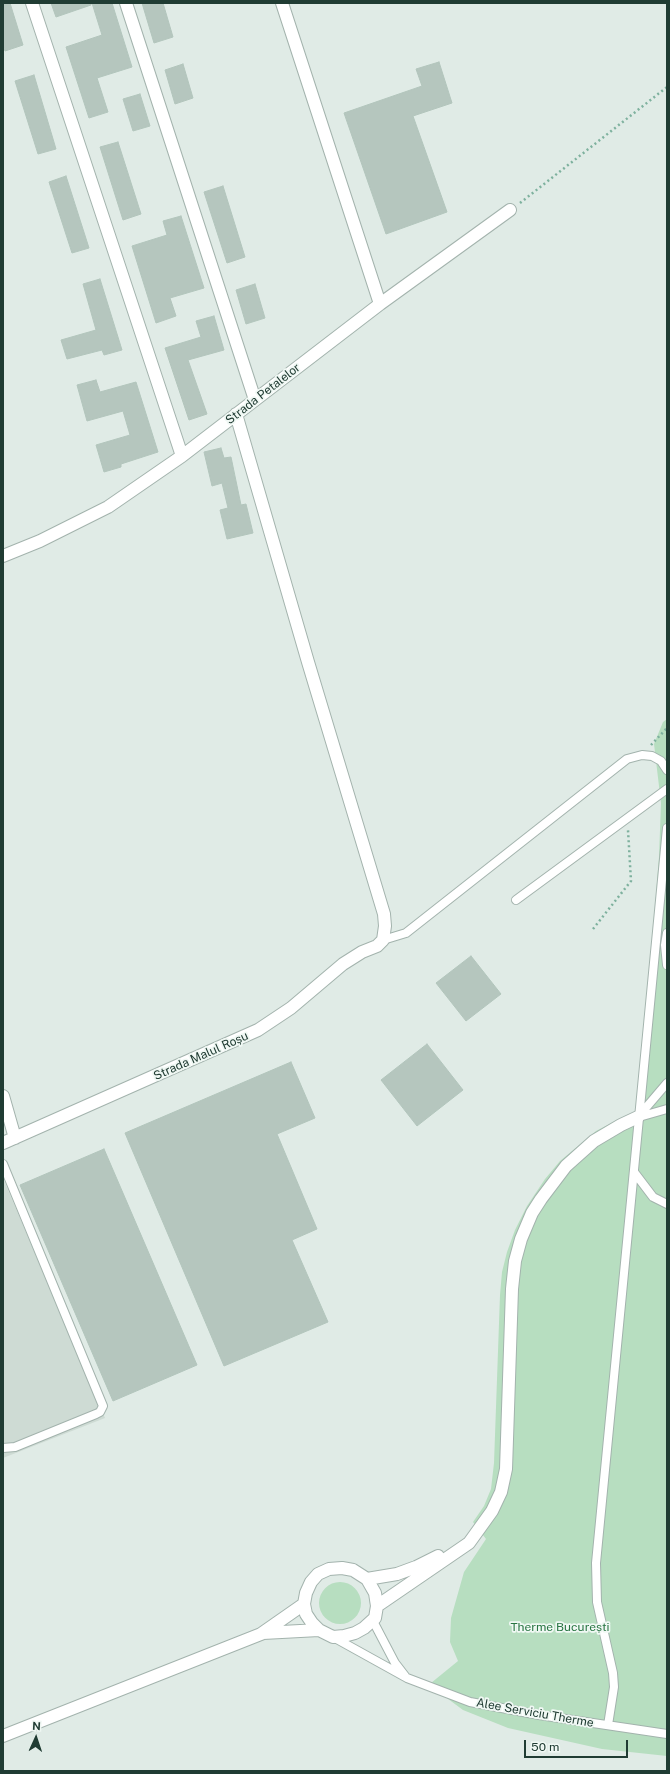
<!DOCTYPE html>
<html>
<head>
<meta charset="utf-8">
<style>
	body { margin:0 }
	#map { position:relative; width:670px; height:1774px; overflow:hidden; background:#e0ebe6; font-family:"Public Sans",sans-serif }
	canvas { display:block }
	.frame { position:absolute; inset:0; border:4px solid #203c33; pointer-events:none }
	.north { position:absolute; left:16px; top:1718px; width:40px; height:40px; -webkit-text-stroke:3px #f0f8f4; paint-order:stroke; rotate:3deg; font-size:11px; font-weight:700; line-height:16px; text-align:center; color:#203c33 }
	.north::after { content:''; display:block; margin:auto; width:14px; height:18px; background:#203c33; clip-path:polygon(50% 0,100% 100%,50% 72%,0 100%) }
	.scale { position:absolute; left:524px; top:1740px; width:104px; height:18px; box-sizing:border-box; border:2px solid #203c33; border-top:0; padding-left:5px; font-size:12px; line-height:14px; white-space:nowrap; color:#203c33; -webkit-text-stroke:3px #f0f8f4; paint-order:stroke }
</style>
</head>
<body>
<div id="map">
<canvas width="670" height="1774"></canvas>
<div class="frame"></div>
<div class="north">N</div>
<div class="scale">50 m</div>
</div>
<script>
const ctx = document.querySelector('canvas').getContext('2d');
ctx.lineJoin = 'round';
function paint(path, color) { ctx.fillStyle = color; ctx.fill(path, 'evenodd'); }
const poly = rows => new Path2D(rows.map(r => 'M' + r).join(''));
function stroke(path, color, width, dash) { ctx.strokeStyle = color; ctx.lineWidth = width; ctx.lineCap = dash ? 'butt' : 'round'; ctx.setLineDash(dash || []); ctx.stroke(path); }
function write(font, color, halo, rows, align = 'center') {
  ctx.font = font + ' "Public Sans",sans-serif'; ctx.lineWidth = 3.5; ctx.setLineDash([]); ctx.textBaseline = 'middle'; ctx.strokeStyle = halo; ctx.fillStyle = color; for (const [text, x, y, turn = 0] of rows) {
    ctx.save(); ctx.translate(x, y); ctx.rotate((+turn || 0) * Math.PI / 180); ctx.textAlign = isNaN(turn) ? turn : align; if (halo) ctx.strokeText(text, 0, 0); ctx.fillText(text, 0, 0); ctx.restore();
  }
}
paint(poly([
	[3,1178,105,1418,3,1458]
]), '#cedbd4');
paint(poly([
	[667,719,667,1756,602,1749,508,1728,463,1710,440,1693,431,1683,458,1661,450,1642,451,1618,464,1572,486,1539,473,1522,484,1506,491,1489,494,1463,500,1295,502,1272,507,1252,515,1230,527,1206,545,1179,560,1161,596,1131,623,1117,638,1117,641,1088,659,857,661,803,654,744,663,722],
	'319 1603a21 21 0 1 1 42 0a21 21 0 1 1-42 0Z'
]), '#b7dec0');
const building = poly([
	[3,3,10,3,23,45,5,51,3,45,3,3],
	[51,3,91,3,91,5,56,17,51,3],
	[92,3,112,3,132,67,97,78,108,112,89,118,66,47,102,35,92,3],
	[142,3,163,3,173,37,154,43,142,3],
	[439,62,452,103,413,116,447,212,386,234,344,113,422,86,416,69,439,62],
	[183,64,193,98,175,104,165,70,183,64],
	[34,75,56,149,38,154,15,81,34,75],
	[140,94,150,126,133,131,123,99,140,94],
	[118,142,141,214,123,220,100,147,118,142],
	[66,176,89,248,72,253,49,182,66,176],
	[223,186,245,257,227,263,204,192,223,186],
	[181,216,204,288,170,298,176,316,156,323,132,246,167,235,163,221,181,216],
	[100,279,122,350,104,355,102,350,67,359,61,340,96,330,83,284,100,279],
	[255,284,265,318,246,324,236,290,255,284],
	[214,316,224,350,188,360,207,414,189,420,165,348,201,337,196,321,214,316],
	[96,380,100,392,136,382,158,452,121,464,121,467,104,472,96,445,130,435,123,411,87,421,77,385,96,380],
	[221,448,224,458,231,457,241,505,246,504,253,533,227,539,220,510,228,508,222,483,212,486,204,452,221,448],
	[471,956,501,994,466,1021,436,983,471,956],
	[427,1044,463,1090,417,1126,381,1080,427,1044],
	[291,1062,315,1118,277,1134,317,1229,292,1240,328,1322,224,1366,125,1133,291,1062],
	[104,1149,197,1365,113,1401,20,1185,104,1149]
]);
paint(building, '#b5c6be');
stroke(building, '#b2c5bc', 1);
const service = poly([
	[516,900,667,789],
	[667,933,665,945,667,965],
	[383,940,406,933,627,759,642,755,652,756,661,761,667,770],
	[638,1117,667,1083],
	[639,1117,667,1109],
	[3,1164,103,1406,100,1412,96,1414,15,1447,3,1448],
	[634,1172,653,1197,667,1204],
	[373,1621,395,1663,405,1676],
	[333,1637,407,1678,470,1702,539,1715,667,1734],
	[608,1725,614,1687,613,1673,597,1602,596,1563,667,828]
]);
const minor = poly([
	[32,3,182,456],
	[126,3,255,400],
	[282,3,380,304],
	[3,556,40,541,108,507,182,456,380,304,510,210],
	[3,1096,15,1138],
	[3,1143,258,1030,291,1008,343,964,362,952,377,946,383,940,385,926,384,914,308,662,236,414]
]);
const tertiary = poly([
	[342,1568,353,1570,367,1579,375,1593,377,1606,375,1618,364,1628,355,1633,344,1636,333,1637,319,1630,312,1623,306,1614,304,1604,306,1593,311,1582,318,1574,329,1569,342,1568],
	[367,1579,397,1574,416,1567,438,1556],
	[377,1606,469,1543,492,1511,501,1492,506,1469,512,1289,515,1261,521,1239,532,1213,541,1199,566,1166,594,1141,621,1125,638,1117],
	[263,1633,319,1630],
	[3,1736,261,1634,304,1604]
]);
stroke(service, '#a3b3ad', 10);
stroke(minor, '#a3b3ad', 14);
stroke(tertiary, '#a3b3ad', 14);
stroke(poly([
	[520,203,667,87],
	[651,745,667,728],
	[593,929,631,881,628,830]
]), '#7eb19e', 2.5, [2, 3]);
stroke(service, '#fff', 8);
stroke(minor, '#fff', 12);
stroke(tertiary, '#fff', 12);
write('12px', '#203c33', '#f0f8f4', [
	["Strada Petalelor",263,394,-38],
	["Strada Malul Roșu",201,1056,-24],
	["Alee Serviciu Therme",535,1713,10]
]);
write('12px', '#287542', '#f0f8f4', [
	["Therme București",560,1627]
]);
</script>
</body>
</html>
